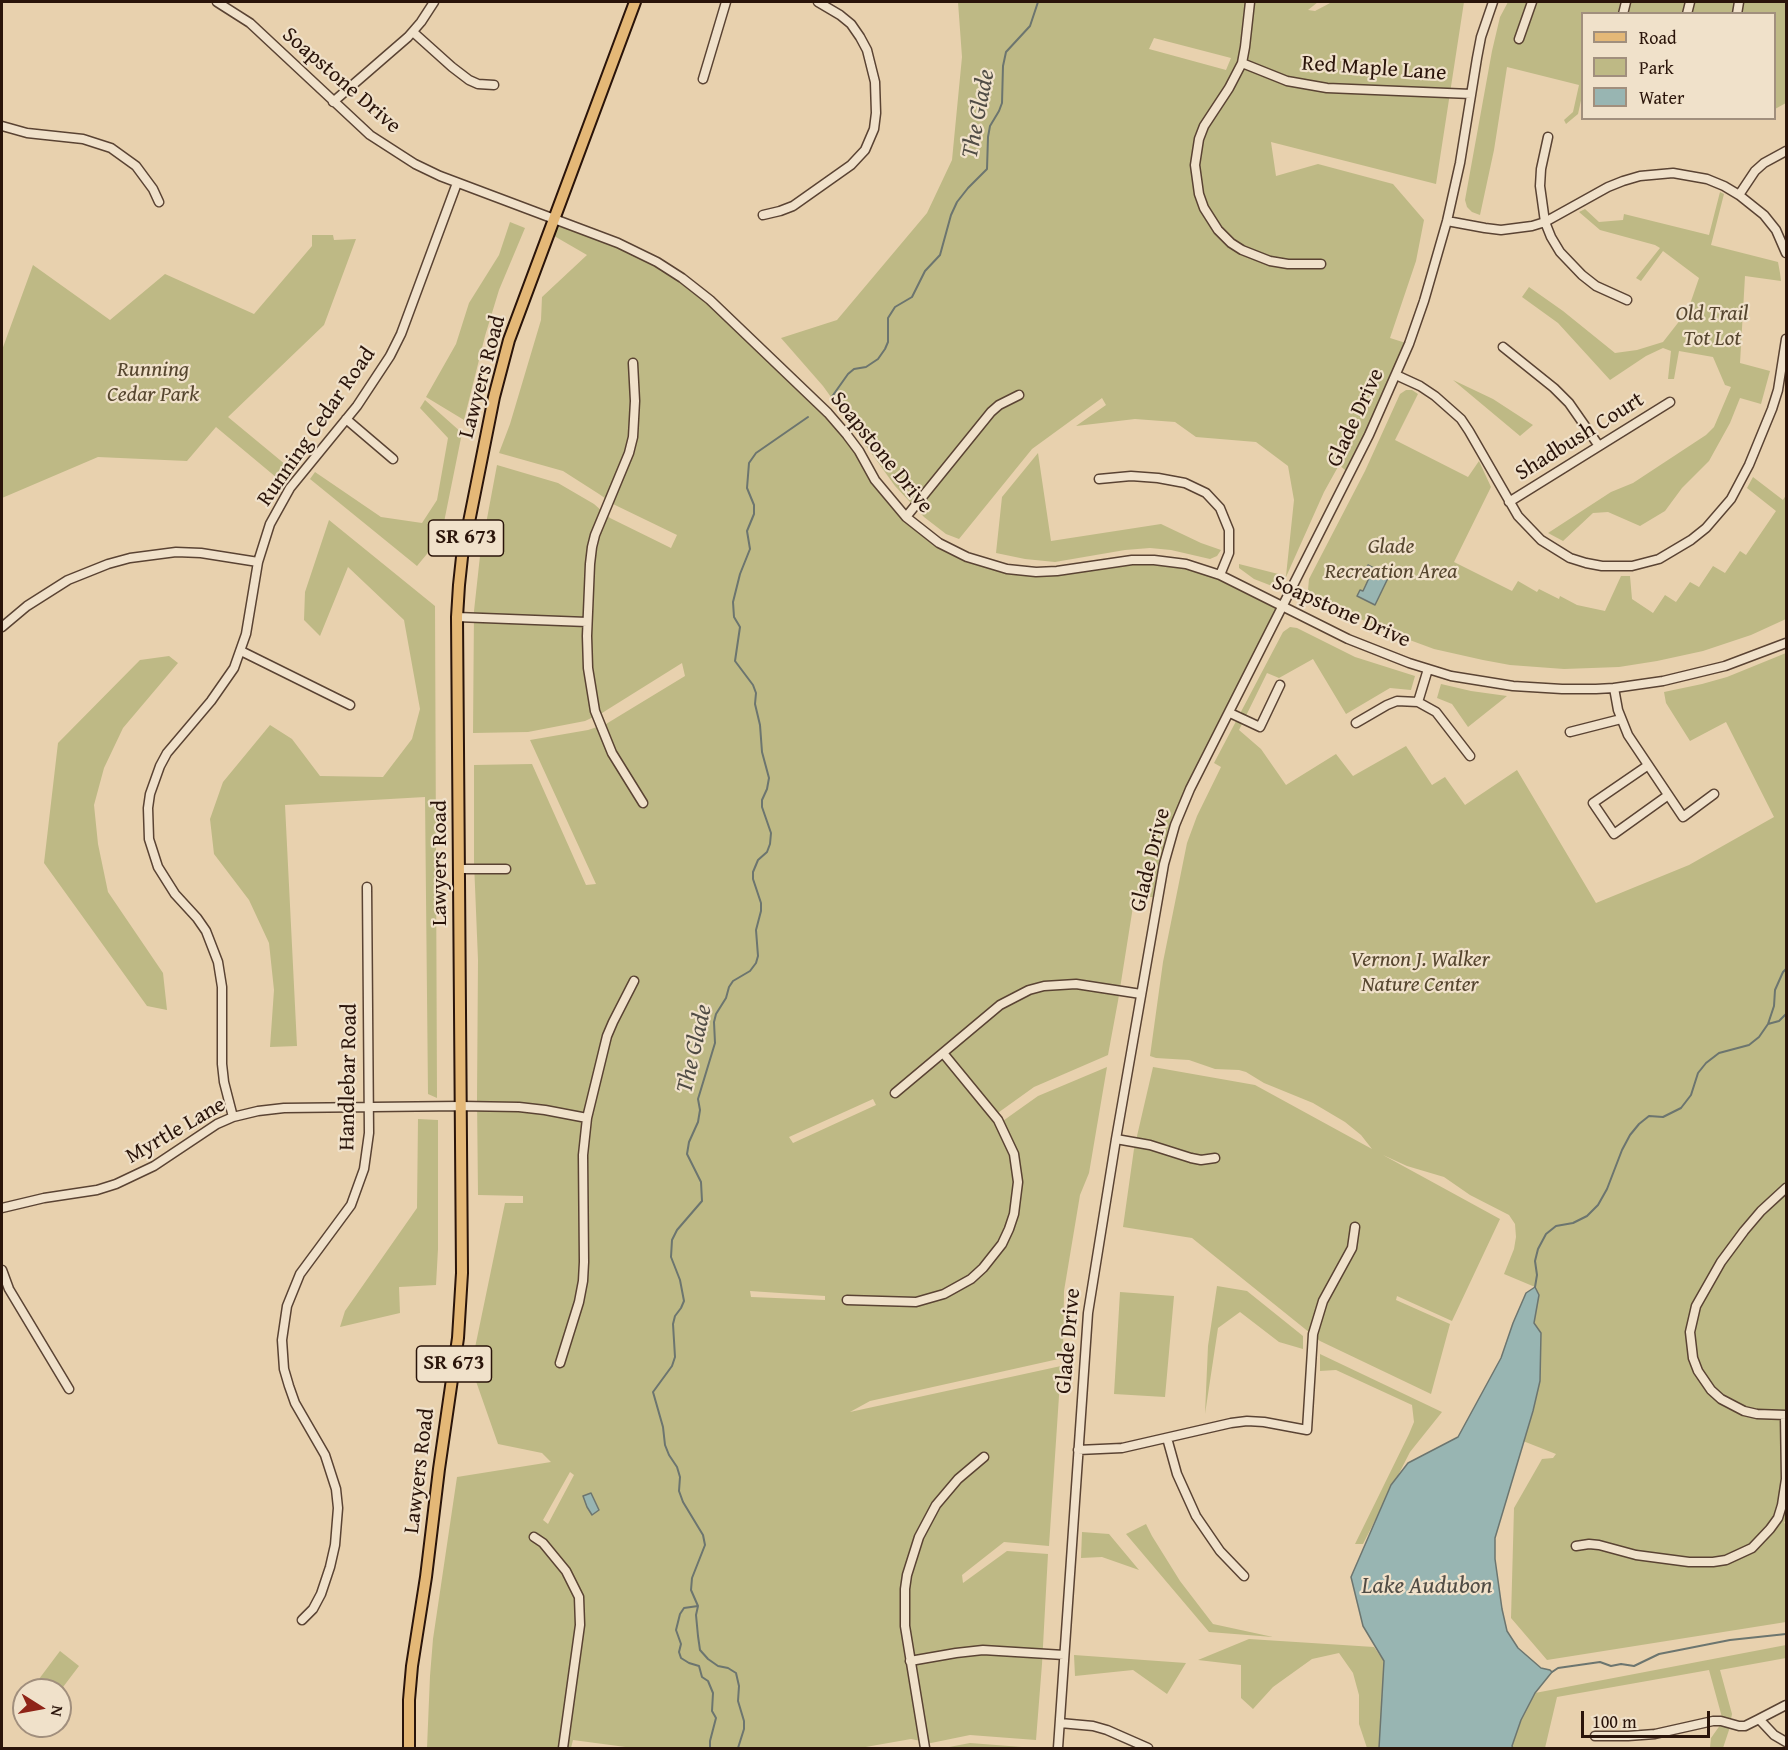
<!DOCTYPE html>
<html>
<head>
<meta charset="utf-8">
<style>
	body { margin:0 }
	#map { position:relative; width:1788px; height:1750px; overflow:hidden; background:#e8d1ae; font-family:"Gentium Book Plus",serif }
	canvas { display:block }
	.frame { position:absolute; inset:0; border:3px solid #2a140a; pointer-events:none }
	.legend { position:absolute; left:1581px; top:12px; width:195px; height:108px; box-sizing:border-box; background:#f0e1ca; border:2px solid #a18f7d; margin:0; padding:8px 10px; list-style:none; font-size:18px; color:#2a140a }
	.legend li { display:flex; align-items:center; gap:12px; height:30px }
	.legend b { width:30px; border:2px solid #a18f7d }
	.north { position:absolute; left:12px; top:1678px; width:60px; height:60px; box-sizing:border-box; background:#f0e1ca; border:2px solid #a18f7d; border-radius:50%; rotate:101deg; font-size:16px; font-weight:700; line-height:24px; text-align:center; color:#2a140a }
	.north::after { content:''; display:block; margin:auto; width:21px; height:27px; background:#8f2418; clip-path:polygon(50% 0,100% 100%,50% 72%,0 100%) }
	.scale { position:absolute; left:1581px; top:1711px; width:129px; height:27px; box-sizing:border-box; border:3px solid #2a140a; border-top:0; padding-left:8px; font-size:18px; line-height:21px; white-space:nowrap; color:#2a140a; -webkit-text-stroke:4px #f0e1ca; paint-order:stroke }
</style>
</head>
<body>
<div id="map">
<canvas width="1788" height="1750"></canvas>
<div class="frame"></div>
<ul class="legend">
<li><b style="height:8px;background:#e4b877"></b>Road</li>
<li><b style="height:16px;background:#beb985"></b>Park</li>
<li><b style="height:16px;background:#98b5b2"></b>Water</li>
</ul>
<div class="north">N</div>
<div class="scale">100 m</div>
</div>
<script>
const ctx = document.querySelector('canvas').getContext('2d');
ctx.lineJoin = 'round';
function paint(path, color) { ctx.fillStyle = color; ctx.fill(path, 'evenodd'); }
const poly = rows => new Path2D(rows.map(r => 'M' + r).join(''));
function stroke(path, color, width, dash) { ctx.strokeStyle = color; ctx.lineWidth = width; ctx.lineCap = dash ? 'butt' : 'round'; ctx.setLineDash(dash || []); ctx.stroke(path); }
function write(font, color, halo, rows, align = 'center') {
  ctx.font = font + ' "Gentium Book Plus",serif'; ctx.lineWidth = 4.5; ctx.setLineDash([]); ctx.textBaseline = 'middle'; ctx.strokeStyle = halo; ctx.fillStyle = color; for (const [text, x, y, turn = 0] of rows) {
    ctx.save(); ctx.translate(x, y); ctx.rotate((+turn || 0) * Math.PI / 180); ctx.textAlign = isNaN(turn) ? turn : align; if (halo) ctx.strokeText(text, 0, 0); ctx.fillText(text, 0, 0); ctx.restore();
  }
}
paint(poly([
	[958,2,1318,2,1308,10,1315,11,1332,2,1464,2,1436,184,1271,142,1276,176,1318,164,1393,184,1424,220,1416,261,1390,338,1409,344,1350,474,1339,465,1324,492,1286,577,1278,585,1272,586,1254,579,1239,568,1239,564,1286,576,1294,500,1288,466,1256,442,1196,437,1175,422,1135,419,1076,426,1106,405,1102,398,1032,449,959,539,946,534,924,517,895,486,823,386,781,338,837,320,927,213,952,160,962,57],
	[1154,38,1231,58,1226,70,1149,49],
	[1508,2,1786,2,1786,103,1775,109,1774,14,1582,14,1582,96,1578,114,1566,124,1564,120,1573,112,1579,85,1507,67,1494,150,1480,215,1472,212,1467,207,1465,200,1492,51,1500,17],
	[1720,192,1724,194,1711,245,1778,262,1780,273,1781,281,1745,276,1740,363,1770,371,1761,404,1740,398,1730,423,1709,461,1682,488,1665,511,1640,526,1608,512,1593,513,1563,541,1548,533,1611,492,1633,483,1706,435,1714,427,1731,387,1725,385,1713,357,1679,351,1674,379,1668,379,1671,351,1663,348,1646,356,1610,380,1558,323,1522,297,1529,287,1563,311,1615,353,1637,350,1663,342,1688,310,1699,278,1663,251,1641,281,1636,278,1660,248,1655,245,1600,230,1579,212,1585,209,1599,222,1623,220,1624,214,1709,235],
	[555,219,618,243,682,278,828,413,895,505,948,548,1026,571,1132,560,1196,567,1283,607,1181,809,1157,898,1135,894,1118,1001,1108,1055,1034,1087,995,1115,1000,1123,1038,1096,1107,1067,1089,1173,1080,1195,1064,1291,1063,1358,870,1401,850,1412,1061,1366,1049,1546,1004,1542,962,1575,963,1583,1007,1551,1048,1554,1042,1664,1036,1740,970,1735,931,1743,911,1739,860,1748,633,1748,573,1740,571,1748,427,1748,430,1676,433,1639,457,1477,551,1462,542,1453,498,1444,471,1367,505,1203,523,1203,523,1196,478,1195,477,1098,478,960,474,862,474,765,532,764,586,885,596,884,530,740,588,730,606,724,685,676,682,663,602,713,585,721,528,732,473,733,474,611,480,556,497,465,558,483,594,504,610,518,671,548,677,535,615,505,599,494,563,471,499,453,510,424,541,320,542,297,587,255,549,233],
	[873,1099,876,1105,793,1143,789,1137],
	[750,1291,825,1296,825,1300,751,1297],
	[570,1472,574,1475,548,1524,543,1520],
	[510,222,525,228,499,290,485,336,464,420,426,397,456,344,469,303,499,255],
	[312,235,333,235,334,240,356,239,324,325,228,417,292,470,283,483,216,427,187,461,98,457,2,498,2,350,33,265,110,320,165,274,254,314,312,246],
	[1453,380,1493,399,1533,425,1520,436],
	[1406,390,1412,390,1418,394,1395,440,1468,477,1479,461,1491,487,1454,562,1512,591,1518,581,1537,592,1539,589,1559,599,1560,596,1577,605,1605,611,1621,576,1630,576,1632,599,1653,613,1665,595,1676,602,1690,582,1699,587,1713,566,1725,573,1740,551,1746,555,1776,511,1747,488,1753,477,1783,500,1786,495,1786,619,1751,635,1703,651,1657,661,1619,667,1564,669,1510,665,1483,660,1434,649,1388,632,1314,597,1308,590,1309,579,1365,471,1400,394],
	[425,400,462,433,441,537,417,566,310,479,315,472,381,517,422,523,437,500,448,438,420,408],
	[1038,453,1051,541,1161,524,1201,543,1221,550,1217,556,1210,559,1171,550,1150,548,1125,550,1055,562,1025,559,996,553,1002,497],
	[329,520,435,606,437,1098,428,1094,425,797,285,805,297,1046,270,1047,274,990,269,943,249,900,214,854,210,819,223,782,270,725,292,739,320,776,383,777,412,739,420,709,404,620,348,567,320,636,304,620,305,592],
	[1290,627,1297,628,1355,657,1415,676,1411,690,1390,688,1346,714,1313,659,1279,678,1267,673,1239,730,1261,749,1286,785,1336,754,1353,776,1406,746,1432,785,1445,777,1465,805,1517,770,1596,903,1689,865,1774,817,1726,722,1690,741,1666,703,1664,692,1702,684,1727,677,1786,653,1786,1519,1784,1523,1786,1524,1786,1622,1547,1660,1511,1618,1514,1508,1542,1459,1553,1458,1556,1454,1523,1441,1533,1411,1534,1323,1539,1295,1535,1287,1504,1274,1514,1249,1516,1237,1515,1224,1509,1215,1470,1195,1444,1177,1407,1166,1383,1155,1500,1219,1452,1321,1397,1296,1396,1300,1450,1324,1431,1394,1320,1341,1192,1238,1123,1227,1134,1149,1153,1067,1255,1085,1372,1149,1361,1135,1345,1122,1313,1103,1264,1083,1246,1072,1239,1070,1215,1069,1189,1060,1156,1058,1150,1056,1163,962,1187,843,1197,816,1221,767,1214,763,1283,632],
	[169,656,178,663,123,728,104,768,94,805,98,844,108,892,163,973,167,1010,147,1006,44,863,58,743,140,660],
	[1441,684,1471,691,1507,696,1468,727,1452,704,1437,698],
	[418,1119,438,1120,438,1249,436,1285,399,1287,400,1313,340,1327,345,1311,417,1208],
	[1217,1286,1247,1291,1303,1336,1303,1349,1279,1342,1240,1312,1218,1328,1205,1414,1208,1346],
	[1120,1292,1174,1296,1165,1397,1114,1394],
	[1320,1354,1442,1412,1410,1452,1363,1544,1355,1544,1409,1434,1414,1422,1412,1405,1336,1370,1320,1371],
	[1146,1524,1152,1536,1180,1581,1213,1624,1273,1637,1209,1632,1126,1534],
	[1082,1532,1109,1534,1139,1570,1102,1557,1081,1558],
	[1249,1639,1374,1647,1384,1661,1379,1748,1367,1748,1359,1724,1359,1695,1353,1673,1339,1653,1312,1659,1273,1687,1253,1709,1241,1698,1241,1665,1198,1660],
	[1786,1645,1786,1658,1720,1670,1732,1714,1729,1730,1723,1748,1710,1748,1711,1738,1723,1721,1709,1670,1557,1697,1545,1748,1513,1748,1512,1746,1521,1720,1535,1693],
	[60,1651,79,1666,60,1691,37,1690,33,1687],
	[1074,1655,1186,1663,1167,1694,1133,1670,1075,1676],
	[970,1743,1035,1748,944,1748]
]), '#beb985');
const water = poly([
	[1368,565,1389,576,1375,605,1357,596,1360,590,1363,591,1370,576,1364,573,1368,565],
	[1535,1287,1539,1295,1534,1323,1541,1333,1540,1381,1533,1411,1495,1538,1495,1559,1502,1609,1507,1631,1518,1648,1541,1668,1550,1670,1552,1672,1535,1693,1521,1720,1512,1746,1513,1748,1379,1748,1384,1661,1363,1626,1351,1577,1391,1485,1408,1463,1458,1437,1501,1358,1513,1323,1526,1293,1535,1287],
	[591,1493,599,1510,592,1515,587,1507,583,1496,591,1493]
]);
paint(water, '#98b5b2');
stroke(water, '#6c756f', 1.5);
stroke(poly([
	[831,398,848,374,854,369,866,367,878,359,885,349,888,342,888,318,895,307,912,297,925,271,940,255,951,215,957,202,968,188,987,169,988,137,990,126,999,111,1002,103,1003,66,1006,52,1030,26,1038,2],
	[1768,1024,1779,1021,1786,1014],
	[1535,1287,1537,1275,1535,1261,1538,1249,1546,1234,1556,1226,1573,1223,1587,1216,1598,1205,1607,1189,1622,1150,1630,1135,1639,1124,1649,1116,1663,1117,1681,1108,1691,1095,1698,1073,1706,1063,1719,1053,1749,1045,1759,1037,1768,1024,1774,1006,1775,990,1783,972,1786,969],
	[698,1606,684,1608,680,1614,676,1630,681,1644,679,1652,681,1658,689,1663,699,1666,702,1677,708,1681,713,1693,712,1711,716,1718,710,1741,710,1748],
	[1552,1672,1558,1668,1600,1662,1611,1666,1621,1664,1634,1666,1659,1654,1730,1640,1786,1634],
	[738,1748,744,1729,744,1721,738,1701,739,1686,736,1673,728,1668,718,1666,708,1659,700,1650,698,1636,696,1615,698,1606,691,1590,692,1578,705,1545,703,1535,683,1502,679,1491,680,1477,677,1467,669,1455,665,1445,663,1427,653,1392,672,1366,675,1357,673,1324,675,1316,681,1308,684,1301,680,1280,671,1257,672,1240,677,1230,702,1201,701,1182,687,1154,689,1142,698,1122,700,1110,698,1099,715,1043,714,1022,716,1014,726,998,729,987,733,981,750,971,756,963,758,956,756,930,761,911,761,903,753,879,753,872,758,860,767,852,770,844,771,833,762,807,762,800,767,789,769,778,762,752,760,725,755,704,756,693,753,685,735,661,740,627,734,617,733,602,740,574,750,549,747,531,754,514,754,505,747,488,749,463,756,453,808,417]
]), '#6c756f', 2);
const minor = poly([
	[217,2,250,23,370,135,415,164,440,176,618,243,657,262,682,278,710,300,828,413,847,435,859,451,875,480,906,517,939,543,967,557,1007,569,1036,572,1057,571,1132,560,1154,560,1186,564,1220,575,1348,639,1409,663,1451,676,1513,686,1562,689,1596,689,1614,688,1663,681,1725,666,1786,643],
	[1250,2,1245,47,1242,63,1229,88,1204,126,1199,139,1195,165,1199,194,1204,208,1218,230,1231,243,1242,250,1270,261,1288,264,1321,264],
	[1623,14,1626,2],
	[1687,14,1690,2],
	[1737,14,1739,2],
	[413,32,452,67,469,80,478,84,494,85],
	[1519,39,1532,2],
	[1242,63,1287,81,1327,88,1471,94],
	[703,79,726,2],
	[333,102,408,37,421,22,434,2],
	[2,126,27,133,83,139,111,148,136,166,153,189,159,202],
	[1548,137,1541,169,1540,186,1545,222,1551,237,1560,252,1582,275,1596,286,1627,300],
	[1739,195,1755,171,1764,163,1786,151],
	[763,215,780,211,793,206,851,165,865,150,874,129,876,113,875,82,867,50,860,37,851,24,840,15,818,2],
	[1447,221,1485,228,1501,230,1532,226,1545,222,1608,187,1623,181,1640,176,1673,173,1707,179,1724,186,1739,195,1764,215,1776,230,1786,253],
	[1503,347,1554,388,1569,403,1599,446],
	[633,363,635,401,633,437,629,453,595,535,592,547,590,564,587,636,588,668,595,711,612,753,643,803],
	[1396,375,1420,386,1435,396,1461,419,1469,431,1518,516,1541,540,1570,558,1586,563,1602,566,1632,566,1659,559,1691,540,1706,528,1731,499,1749,465,1772,409,1778,390,1786,339],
	[346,419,393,459],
	[1099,479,1131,476,1158,478,1185,483,1206,493,1220,508,1229,530,1229,553,1220,575],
	[1509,502,1670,402],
	[906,517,991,412,999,405,1019,395],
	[457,617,587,622],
	[2,627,27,606,68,580,108,564,130,558,176,552,201,553,258,562],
	[241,651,350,705],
	[1428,669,1418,702,1436,712,1470,756],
	[1614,688,1618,710,1628,735,1683,817,1714,794],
	[1230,713,1260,727,1280,685],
	[1356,723,1387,705,1397,701,1418,702],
	[1570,732,1621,719],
	[1647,766,1593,803,1614,834,1667,796],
	[459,869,506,869],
	[895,1093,1000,1005,1029,990,1044,986,1076,984,1141,994],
	[233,1117,224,1082,222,1064,222,987,218,962,206,931,197,918,175,894,158,867,149,839,148,808,150,794,160,766,167,753,211,701,234,668,246,634,258,562,270,524,290,488,357,406,390,356,401,334,457,183],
	[1116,1139,1150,1145,1191,1158,1201,1160,1215,1158],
	[1786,1188,1761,1211,1744,1231,1721,1262,1696,1306,1690,1332,1693,1358,1698,1371,1711,1390,1721,1399,1744,1411,1757,1414,1786,1415],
	[2,1208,44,1198,97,1190,116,1184,154,1166,217,1124,233,1117,258,1111,284,1108,461,1106,519,1107,545,1110,587,1118],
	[2,1270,9,1289,69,1389],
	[847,1300,916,1302,944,1294,971,1279,983,1268,1002,1244,1009,1229,1014,1214,1018,1182,1014,1154,998,1120,943,1053],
	[560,1363,579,1302,583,1281,584,1262,583,1155,587,1118,607,1036,613,1022,634,981],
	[1167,1438,1177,1474,1196,1516,1220,1551,1244,1576],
	[1078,1450,1122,1448,1231,1423,1247,1421,1264,1422,1307,1430,1313,1334,1323,1301,1352,1248,1355,1227],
	[534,1537,543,1543,566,1571,579,1597,580,1625,563,1748],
	[1576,1546,1589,1544,1599,1545,1636,1555,1689,1562,1713,1562,1726,1560,1752,1548,1770,1529,1778,1518,1782,1505,1786,1479,1785,1415],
	[302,1620,313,1609,321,1594,330,1567,335,1545,338,1508,336,1489,325,1455,295,1403,289,1386,284,1369,282,1340,287,1306,300,1274,351,1205,364,1169,369,1133,367,887],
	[910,1661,956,1653,983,1650,1064,1655],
	[1759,1719,1786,1705],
	[1060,1723,1093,1726,1107,1730,1148,1748],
	[1595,1736,1628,1736,1655,1734,1713,1721,1721,1721,1739,1726,1745,1726,1759,1719,1774,1735,1786,1742],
	[925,1748,905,1626,905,1589,907,1575,919,1537,936,1505,958,1479,984,1457],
	[1058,1748,1088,1313,1116,1139,1164,864,1175,825,1190,789,1369,435,1409,344,1424,301,1447,221,1460,163,1477,58,1481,37,1493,2]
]);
const major = poly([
	[409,1748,409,1700,412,1666,426,1577,439,1469,458,1338,462,1273,457,617,459,585,462,557,494,397,509,340,635,2]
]);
stroke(minor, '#5a4333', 11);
stroke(major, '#2a140a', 14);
stroke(minor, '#f0e1ca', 8);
stroke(major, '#e4b877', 10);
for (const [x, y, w] of [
	[466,538,75],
	[454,1364,75]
]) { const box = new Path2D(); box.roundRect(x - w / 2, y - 18, w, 36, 4.5); ctx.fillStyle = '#f0e1ca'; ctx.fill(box); stroke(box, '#2a140a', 1.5); }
write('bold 21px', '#2a140a', null, [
	["SR 673",466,538],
	["SR 673",454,1364]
]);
write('22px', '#2a140a', '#f0e1ca', [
	["Red Maple Lane",1374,69,4],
	["Soapstone Drive",341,81,41],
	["Lawyers Road",483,377,-75],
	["Glade Drive",1356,418,-65],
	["Running Cedar Road",317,427,-55],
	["Shadbush Court",1580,437,-32],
	["Soapstone Drive",881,453,51],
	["Soapstone Drive",1341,612,24],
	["Glade Drive",1151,860,-76],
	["Lawyers Road",440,863,-90],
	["Handlebar Road",349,1077,-89],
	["Myrtle Lane",176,1131,-30],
	["Glade Drive",1069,1341,-85],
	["Lawyers Road",420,1471,-83]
]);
write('italic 22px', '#56462f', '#f0e1ca', [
	["Old Trail",1712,314],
	["Tot Lot",1712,339],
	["Running",153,370],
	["Cedar Park",153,395],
	["Glade",1391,547],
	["Recreation Area",1391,572],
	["Vernon J. Walker",1420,960],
	["Nature Center",1420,985]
]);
write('italic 24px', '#504c45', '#f0e1ca', [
	["The Glade",979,114,-79],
	["The Glade",695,1049,-77],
	["Lake Audubon",1427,1587]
]);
</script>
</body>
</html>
